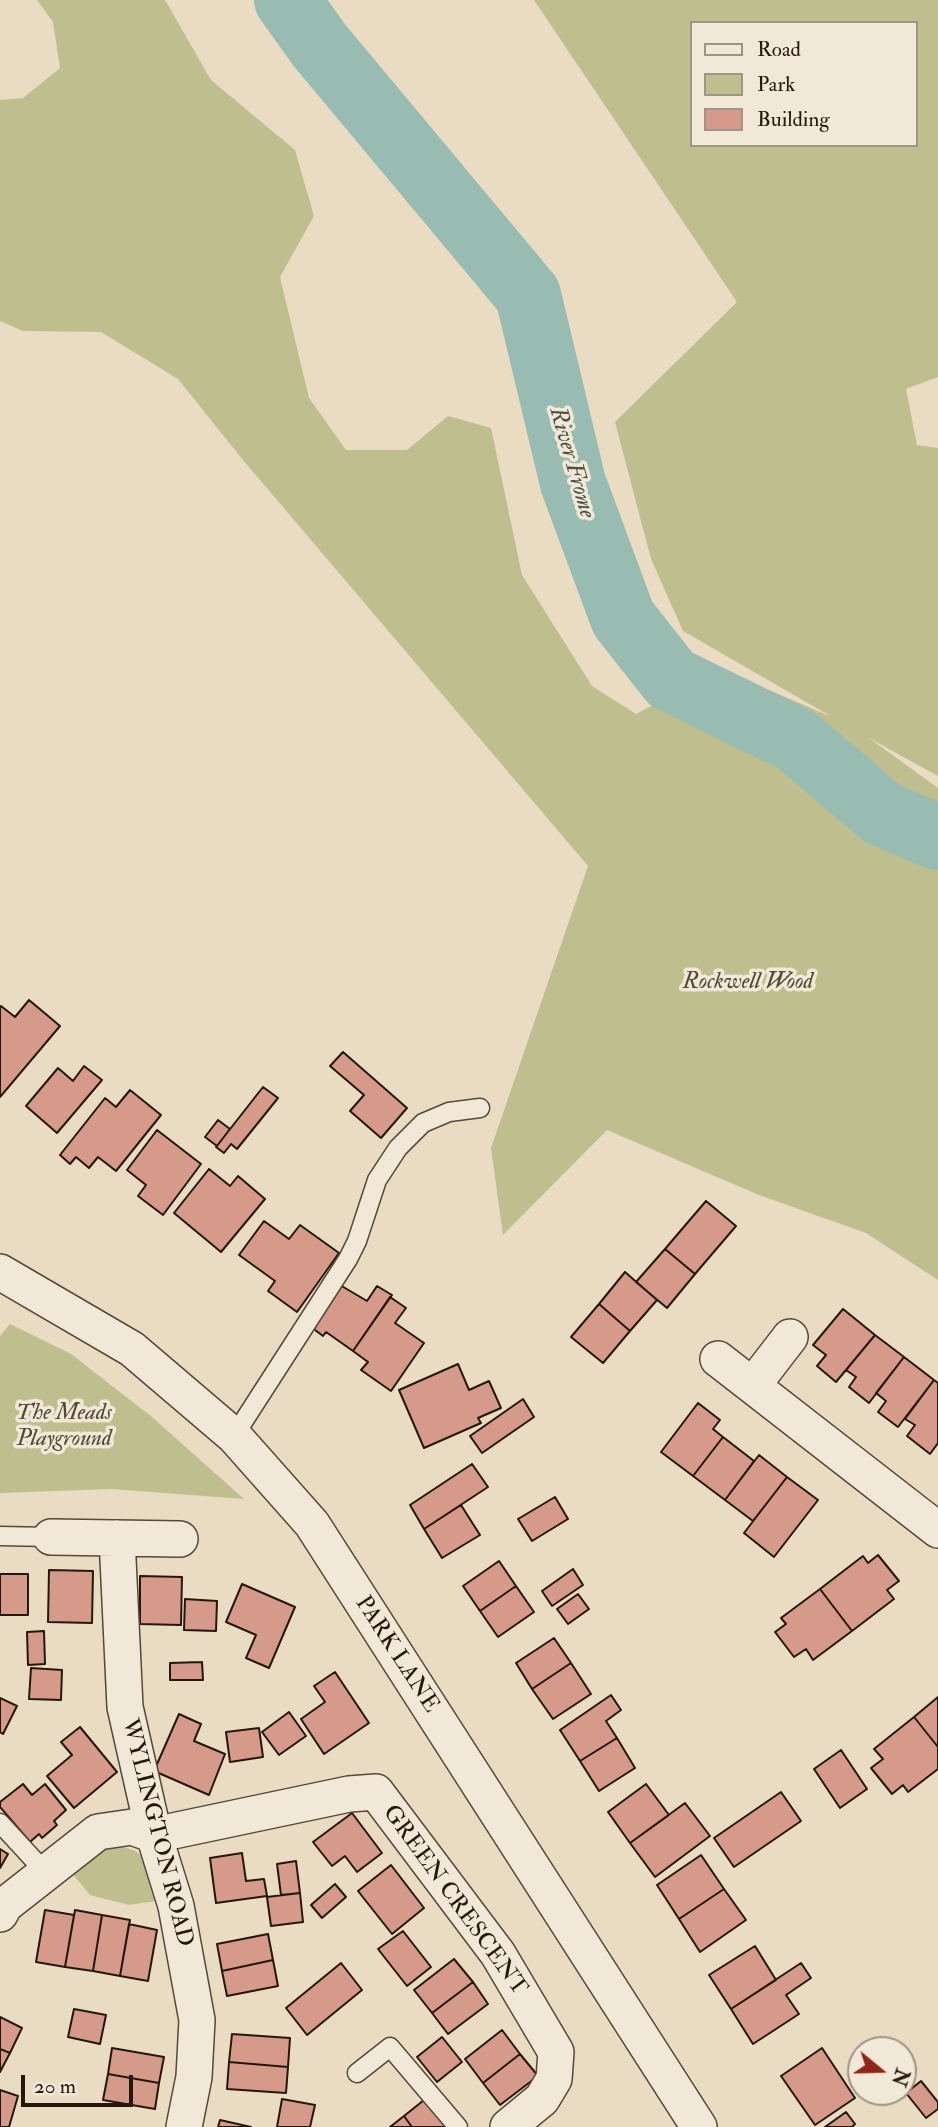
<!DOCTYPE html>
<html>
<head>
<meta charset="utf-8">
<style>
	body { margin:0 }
	#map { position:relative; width:938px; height:2127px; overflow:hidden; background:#eadcc3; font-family:"IM FELL Double Pica",serif }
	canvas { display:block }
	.legend { position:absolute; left:690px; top:21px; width:228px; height:126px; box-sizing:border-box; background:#f1e8d8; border:2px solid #9f9486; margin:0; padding:9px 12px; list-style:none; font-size:21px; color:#25170c }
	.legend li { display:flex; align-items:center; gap:14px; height:35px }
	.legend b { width:35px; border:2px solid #9f9486 }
	.north { position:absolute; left:847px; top:2036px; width:70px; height:70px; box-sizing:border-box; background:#f1e8d8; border:2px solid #9f9486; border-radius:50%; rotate:109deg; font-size:19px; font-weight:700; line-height:28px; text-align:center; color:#25170c }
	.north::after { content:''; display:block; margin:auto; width:24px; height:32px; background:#8f2418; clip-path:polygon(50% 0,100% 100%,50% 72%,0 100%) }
	.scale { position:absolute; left:21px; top:2075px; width:112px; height:32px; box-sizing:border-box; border:4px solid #25170c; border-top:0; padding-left:9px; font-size:21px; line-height:24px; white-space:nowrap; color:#25170c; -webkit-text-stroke:5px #f1e8d8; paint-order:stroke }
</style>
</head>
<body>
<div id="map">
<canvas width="938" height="2127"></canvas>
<ul class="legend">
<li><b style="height:9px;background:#f1e8d8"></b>Road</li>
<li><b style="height:19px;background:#bfbe8e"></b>Park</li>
<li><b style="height:19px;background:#d59a89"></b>Building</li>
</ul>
<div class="north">N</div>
<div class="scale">20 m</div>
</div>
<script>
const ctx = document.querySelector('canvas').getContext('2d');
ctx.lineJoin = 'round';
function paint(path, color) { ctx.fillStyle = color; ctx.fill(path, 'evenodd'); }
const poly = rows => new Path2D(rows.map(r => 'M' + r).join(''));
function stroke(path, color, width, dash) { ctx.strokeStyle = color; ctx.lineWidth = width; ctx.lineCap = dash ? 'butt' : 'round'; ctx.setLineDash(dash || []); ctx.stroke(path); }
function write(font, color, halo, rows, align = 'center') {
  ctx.font = font + ' "IM FELL Double Pica",serif'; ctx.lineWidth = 7; ctx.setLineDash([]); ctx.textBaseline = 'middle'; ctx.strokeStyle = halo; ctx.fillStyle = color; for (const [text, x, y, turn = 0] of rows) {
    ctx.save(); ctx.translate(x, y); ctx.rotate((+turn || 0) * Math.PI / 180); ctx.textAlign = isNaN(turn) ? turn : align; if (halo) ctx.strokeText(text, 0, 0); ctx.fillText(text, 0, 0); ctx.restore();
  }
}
paint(poly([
	[37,0,165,0,211,80,295,150,314,216,280,277,309,398,346,450,407,450,448,416,491,428,522,575,592,686,636,714,720,669,832,717,683,631,651,559,615,422,737,302,534,0,938,0,938,377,906,389,917,445,938,448,938,776,869,738,938,788,938,1280,866,1233,759,1195,607,1130,503,1235,491,1148,588,866,243,460,178,379,101,332,23,331,0,321,0,100,23,98,60,68,53,22],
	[691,23,915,23,915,145,691,145],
	[10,1324,71,1354,152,1417,244,1499,111,1489,0,1493,0,1336],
	[116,1845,136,1851,149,1864,162,1900,129,1905,90,1895,71,1872,98,1851]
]), '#bfbe8e');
stroke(poly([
	[287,0,320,46,528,295,573,483,623,618,671,679,796,740,883,814,938,837]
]), '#98bcb2', 66);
const building = poly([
	[29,1000,60,1026,0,1097,0,1007,1,1006,15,1017,29,1000],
	[343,1052,407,1108,381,1138,350,1111,364,1095,330,1066,343,1052],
	[84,1066,102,1080,57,1133,26,1106,58,1068,73,1081,84,1066],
	[263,1087,278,1098,237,1149,231,1144,224,1153,216,1147,263,1087],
	[130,1090,161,1115,116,1171,98,1157,89,1168,76,1157,70,1164,60,1155,105,1098,116,1107,130,1090],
	[218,1120,230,1129,217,1146,205,1137,218,1120],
	[157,1130,201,1164,163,1215,138,1196,146,1185,127,1170,157,1130],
	[209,1169,230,1186,238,1176,265,1199,221,1252,174,1213,209,1169],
	[706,1201,736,1226,695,1274,665,1249,706,1201],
	[264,1221,289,1239,300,1225,339,1253,297,1312,268,1291,275,1281,239,1255,264,1221],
	[665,1249,695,1274,667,1308,636,1282,665,1249],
	[625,1272,657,1300,630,1331,599,1304,625,1272],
	[340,1285,367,1301,377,1286,392,1295,353,1351,326,1332,323,1336,311,1327,340,1285],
	[390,1297,406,1308,395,1323,424,1343,391,1391,361,1370,368,1362,353,1351,390,1297],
	[599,1304,630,1331,603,1363,571,1337,599,1304],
	[843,1309,875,1335,836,1382,817,1366,826,1355,813,1345,843,1309],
	[875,1335,904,1357,869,1403,849,1387,856,1377,846,1370,875,1335],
	[904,1357,934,1380,898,1427,878,1412,886,1401,876,1393,904,1357],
	[458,1364,469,1390,489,1381,501,1408,478,1418,481,1423,424,1448,399,1390,458,1364],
	[934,1380,938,1383,938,1443,930,1454,907,1436,915,1425,905,1419,934,1380],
	[523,1399,534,1417,482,1453,470,1436,523,1399],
	[698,1403,720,1420,713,1429,723,1437,693,1476,661,1452,698,1403],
	[723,1437,754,1461,725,1500,693,1476,723,1437],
	[759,1455,787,1477,753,1521,725,1500,759,1455],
	[472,1464,488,1487,424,1529,410,1505,472,1464],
	[787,1477,818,1500,774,1557,744,1533,787,1477],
	[555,1497,568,1519,532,1541,518,1519,555,1497],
	[461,1505,480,1535,442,1558,424,1529,461,1505],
	[878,1555,899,1581,887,1590,894,1599,852,1631,820,1589,863,1556,868,1563,878,1555],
	[499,1561,516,1586,480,1611,463,1586,499,1561],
	[573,1569,583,1585,552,1606,542,1591,573,1569],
	[49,1570,93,1571,92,1623,48,1622,49,1570],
	[0,1574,28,1574,28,1615,0,1615,0,1574],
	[140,1576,182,1577,181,1625,140,1624,140,1576],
	[242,1584,295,1607,269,1668,246,1658,256,1635,226,1622,242,1584],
	[516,1586,534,1612,498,1637,480,1611,516,1586],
	[820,1589,852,1631,813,1660,806,1649,794,1657,775,1632,786,1624,781,1618,820,1589],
	[578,1594,589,1609,568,1624,557,1609,578,1594],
	[185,1599,217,1601,216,1631,184,1630,185,1599],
	[44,1631,45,1664,28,1665,27,1632,44,1631],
	[554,1638,571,1663,532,1689,516,1663,554,1638],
	[202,1662,203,1680,170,1680,170,1663,202,1662],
	[571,1663,591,1694,553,1719,532,1689,571,1663],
	[31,1668,62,1670,61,1700,29,1699,31,1668],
	[335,1672,369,1723,324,1754,301,1719,325,1702,314,1686,335,1672],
	[611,1695,621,1710,606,1721,617,1738,580,1761,560,1730,611,1695],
	[938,1697,938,1747,914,1717,938,1697],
	[0,1698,17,1706,3,1734,0,1732,0,1698],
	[289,1712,306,1736,279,1755,262,1732,289,1712],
	[179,1714,201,1724,194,1741,225,1754,209,1795,154,1771,179,1714],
	[914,1717,938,1747,938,1769,908,1792,903,1785,892,1794,871,1768,883,1759,874,1749,914,1717],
	[80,1727,117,1772,74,1808,47,1776,72,1755,61,1742,80,1727],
	[259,1728,263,1757,230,1762,226,1732,259,1728],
	[617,1738,635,1768,599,1791,580,1761,617,1738],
	[841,1750,867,1789,840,1808,814,1769,841,1750],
	[23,1784,32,1795,45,1784,66,1810,54,1821,57,1825,42,1838,39,1834,30,1842,0,1807,0,1802,23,1784],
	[646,1784,669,1815,630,1843,608,1812,646,1784],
	[781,1792,801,1821,734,1867,714,1838,781,1792],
	[685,1803,710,1836,655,1877,630,1843,685,1803],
	[352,1813,382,1853,357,1872,345,1856,332,1866,313,1842,352,1813],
	[0,1849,8,1854,0,1868,0,1849],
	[242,1853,246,1881,264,1879,267,1896,216,1903,210,1858,242,1853],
	[701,1855,724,1889,679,1919,657,1885,701,1855],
	[296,1861,300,1893,281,1895,277,1864,296,1861],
	[391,1865,424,1908,392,1934,358,1891,391,1865],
	[335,1884,346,1897,322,1918,311,1905,335,1884],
	[724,1889,746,1920,700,1952,679,1919,724,1889],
	[300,1893,303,1922,271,1926,267,1897,300,1893],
	[45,1910,74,1915,65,1967,36,1962,45,1910],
	[75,1910,102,1915,93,1971,65,1967,75,1910],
	[102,1915,130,1920,120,1976,93,1971,102,1915],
	[129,1924,157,1930,148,1981,120,1976,129,1924],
	[403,1931,431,1967,407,1986,378,1949,403,1931],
	[268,1934,273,1960,222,1971,217,1944,268,1934],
	[755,1946,776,1980,731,2009,709,1975,755,1946],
	[454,1959,473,1982,432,2013,414,1990,454,1959],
	[273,1960,278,1986,227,1996,222,1971,273,1960],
	[341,1963,362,1990,307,2035,286,2008,341,1963],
	[801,1963,811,1978,786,1995,799,2014,753,2044,731,2009,801,1963],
	[473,1982,488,2004,448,2034,432,2013,473,1982],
	[74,2009,106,2015,100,2044,68,2037,74,2009],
	[0,2017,22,2028,10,2053,0,2049,0,2017],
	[502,2030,520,2054,483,2083,465,2059,502,2030],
	[232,2034,290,2038,288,2067,229,2062,232,2034],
	[442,2037,462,2062,437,2082,417,2057,442,2037],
	[112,2048,164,2057,159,2083,108,2074,112,2048],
	[822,2048,855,2098,815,2125,781,2076,822,2048],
	[0,2049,10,2053,0,2072,0,2049],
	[520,2054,538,2076,500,2105,483,2083,520,2054],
	[229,2062,288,2067,286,2093,227,2089,229,2062],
	[108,2074,159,2083,155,2109,103,2100,108,2074],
	[921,2081,938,2102,938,2109,926,2118,906,2093,921,2081],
	[0,2090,18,2096,9,2127,0,2127,0,2090],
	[282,2099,315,2105,310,2127,277,2127,282,2099],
	[424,2100,446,2127,412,2127,404,2116,424,2100],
	[846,2112,855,2124,852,2127,825,2127,846,2112],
	[404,2116,412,2127,390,2127,404,2116],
	[220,2120,251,2127,218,2127,220,2120]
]);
paint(building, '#d59a89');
stroke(building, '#25170c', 2);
const lane = poly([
	[234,1436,348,1259,357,1241,377,1180,398,1148,423,1123,449,1112,480,1108],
	[0,1536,51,1537],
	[0,1823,46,1873],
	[357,2073,390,2047,458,2127]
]);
const street = poly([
	[0,1272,132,1349,234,1436,312,1524,699,2127],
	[718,1359,938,1530],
	[753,1385,790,1337],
	[51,1537,180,1539],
	[117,1538,125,1707,154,1835,176,1906,197,2020,194,2077,184,2127],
	[0,1914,5,1905,98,1832,132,1827,154,1835,349,1794,376,1792,498,1954,556,2052,554,2079,542,2099,508,2127]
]);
stroke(lane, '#56483a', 21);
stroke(street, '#56483a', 38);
stroke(lane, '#f1e8d8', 18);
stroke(street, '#f1e8d8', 35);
write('italic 23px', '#534933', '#f1e8d8', [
	["Rockwell Wood",748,983],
	["The Meads",64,1414],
	["Playground",64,1440]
]);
write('23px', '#25170c', '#f1e8d8', [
	["PARK LANE",396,1655,57],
	["WYLINGTON ROAD",156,1833,76],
	["GREEN CRESCENT",454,1901,54]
]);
write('italic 24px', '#4d5146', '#f1e8d8', [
	["River Frome",571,463,74]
]);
</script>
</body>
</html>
